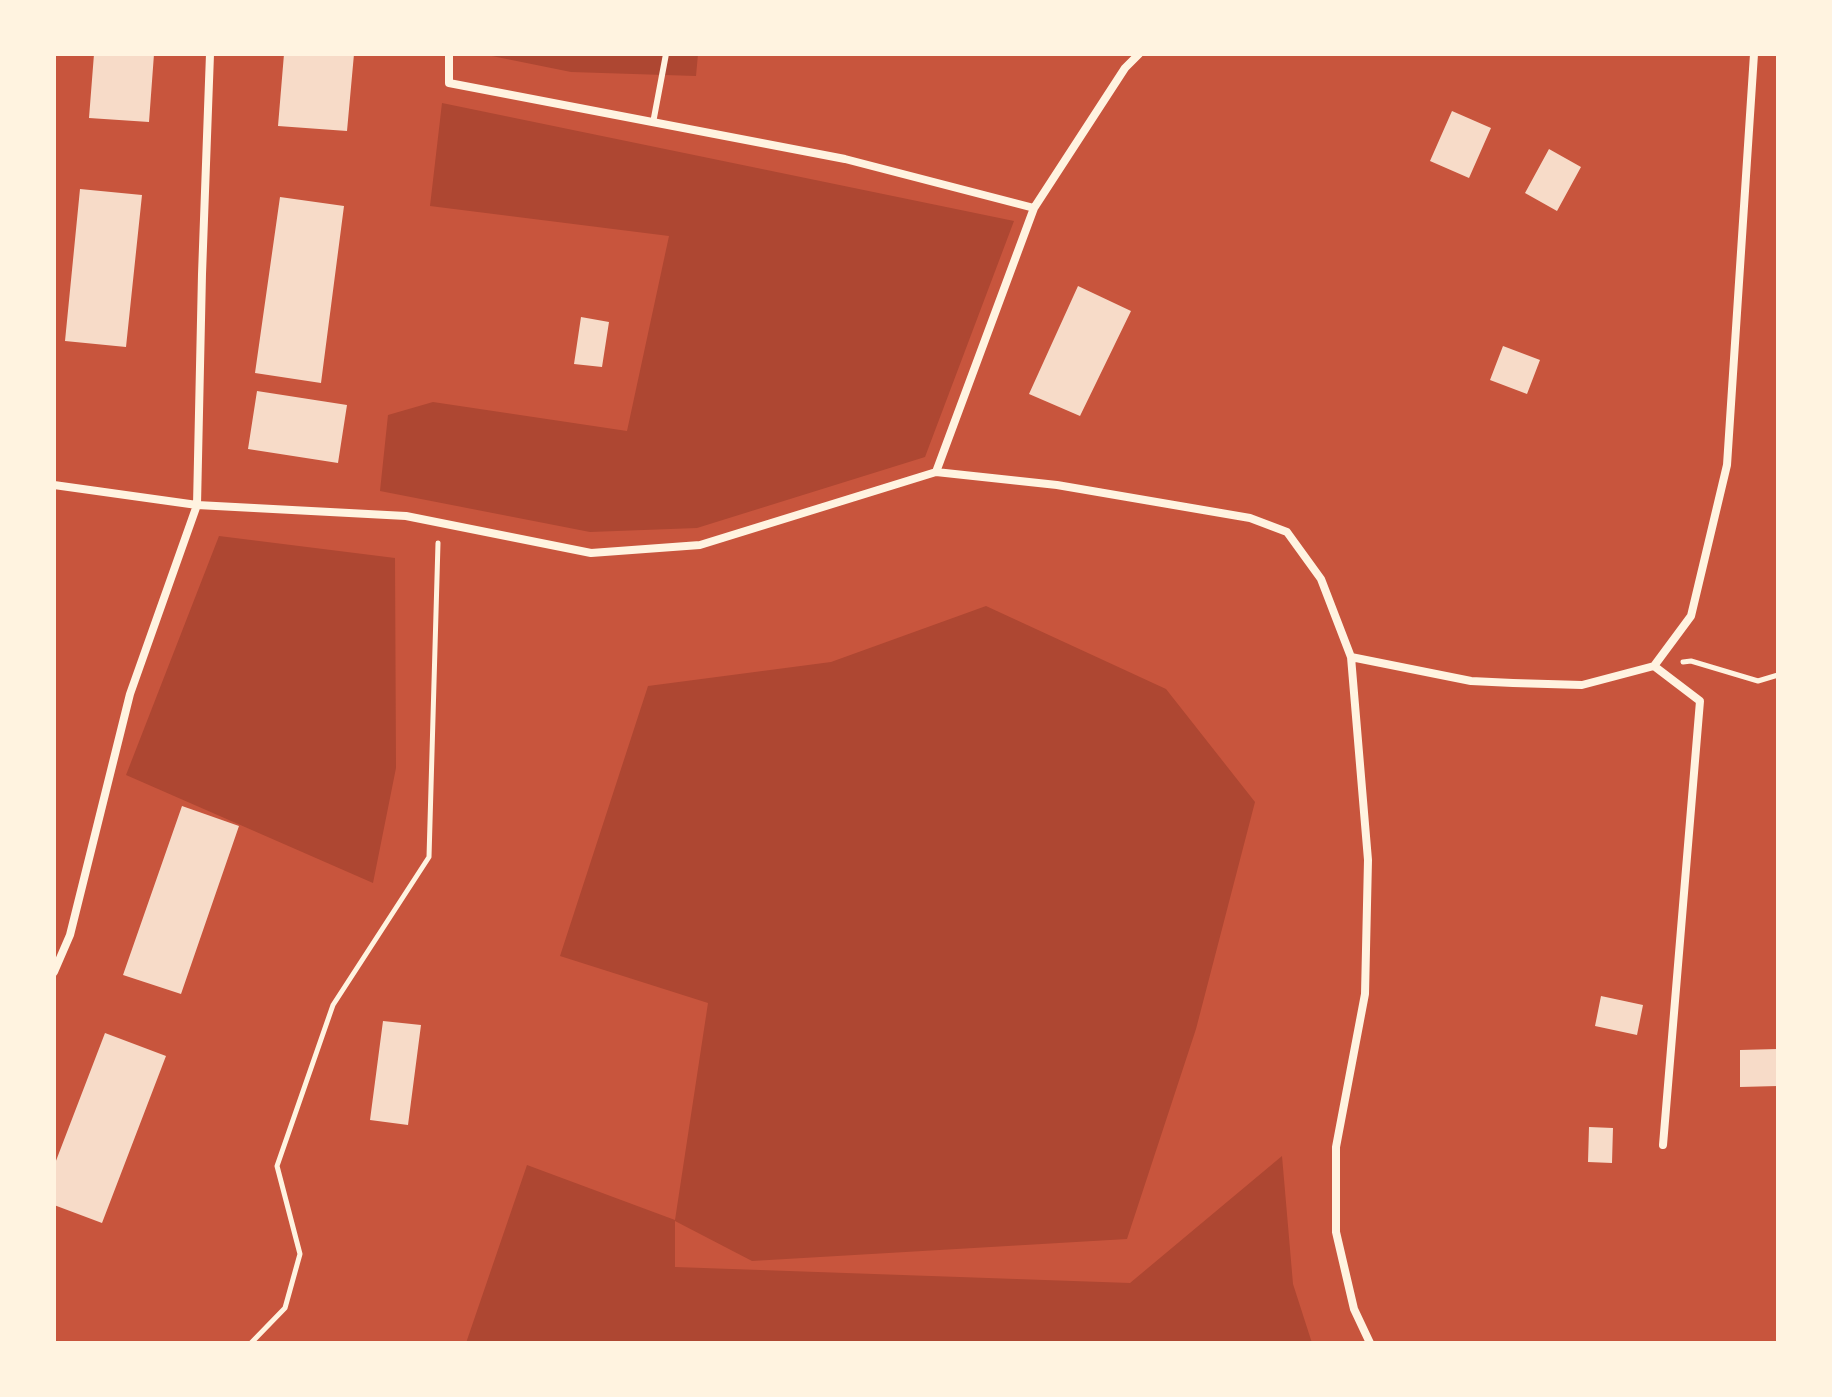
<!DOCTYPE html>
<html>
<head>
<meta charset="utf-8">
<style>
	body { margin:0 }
	#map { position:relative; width:1832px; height:1397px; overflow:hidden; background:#c8553d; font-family:Roboto,sans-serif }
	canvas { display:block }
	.frame { position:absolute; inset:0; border:56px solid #fff3e0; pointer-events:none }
</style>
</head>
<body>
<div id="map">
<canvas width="1832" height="1397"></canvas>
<div class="frame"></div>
</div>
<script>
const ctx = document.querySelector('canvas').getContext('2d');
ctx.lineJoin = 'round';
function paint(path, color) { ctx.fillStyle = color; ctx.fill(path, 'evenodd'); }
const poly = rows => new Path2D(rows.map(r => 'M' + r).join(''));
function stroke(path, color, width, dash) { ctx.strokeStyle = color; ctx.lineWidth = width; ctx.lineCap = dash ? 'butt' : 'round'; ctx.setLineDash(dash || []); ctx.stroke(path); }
paint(poly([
	[482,54,698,54,696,76,571,72],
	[442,103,1014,221,925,457,697,528,590,532,380,491,388,415,433,402,627,431,669,236,430,206],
	[219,536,395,558,396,768,373,883,126,775],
	[986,606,1166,689,1255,802,1196,1029,1127,1239,752,1261,675,1221,675,1267,1130,1283,1282,1156,1293,1284,1312,1343,466,1343,527,1165,675,1220,708,1003,560,956,648,686,831,662]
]), '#ae4732');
paint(poly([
	[94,54,154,54,149,122,89,118],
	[284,54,354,54,347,131,278,126],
	[1452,111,1491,128,1469,178,1430,161],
	[1549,149,1581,167,1557,211,1525,193],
	[80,189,142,195,126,347,65,341],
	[280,197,344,206,321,383,255,373],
	[1078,286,1131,311,1080,416,1029,394],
	[581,317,609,322,602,367,574,364],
	[1503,346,1540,360,1527,394,1490,380],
	[257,391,347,405,338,463,248,449],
	[182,806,239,826,181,994,123,975],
	[1601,996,1643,1005,1637,1035,1595,1026],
	[383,1021,421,1025,408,1125,370,1120],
	[105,1033,166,1056,102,1223,54,1205,54,1166],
	[1778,1049,1778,1086,1740,1087,1740,1050],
	[1589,1127,1613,1128,1612,1163,1588,1162]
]), '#f7dbc8');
stroke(poly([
	[1683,662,1691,661,1758,681,1778,675],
	[251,1343,285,1308,300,1254,277,1166,333,1005,429,857,438,543]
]), '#fff3e0', 5);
stroke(poly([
	[653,123,666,54]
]), '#fff3e0', 6);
stroke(poly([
	[449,54,449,83,845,159,1034,208],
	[1139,54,1125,68,1034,208,936,472,1057,485,1250,518,1287,532,1321,579,1351,657,1471,681,1513,683,1582,685,1654,666],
	[54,485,197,505,406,516,591,553,700,545,936,472],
	[1351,657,1368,860,1365,994,1336,1147,1336,1232,1354,1309,1370,1343],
	[54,972,70,935,130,694,197,505,202,274,210,54],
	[1663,1145,1700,701,1654,666,1691,616,1727,465,1754,54]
]), '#fff3e0', 8);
</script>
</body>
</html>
